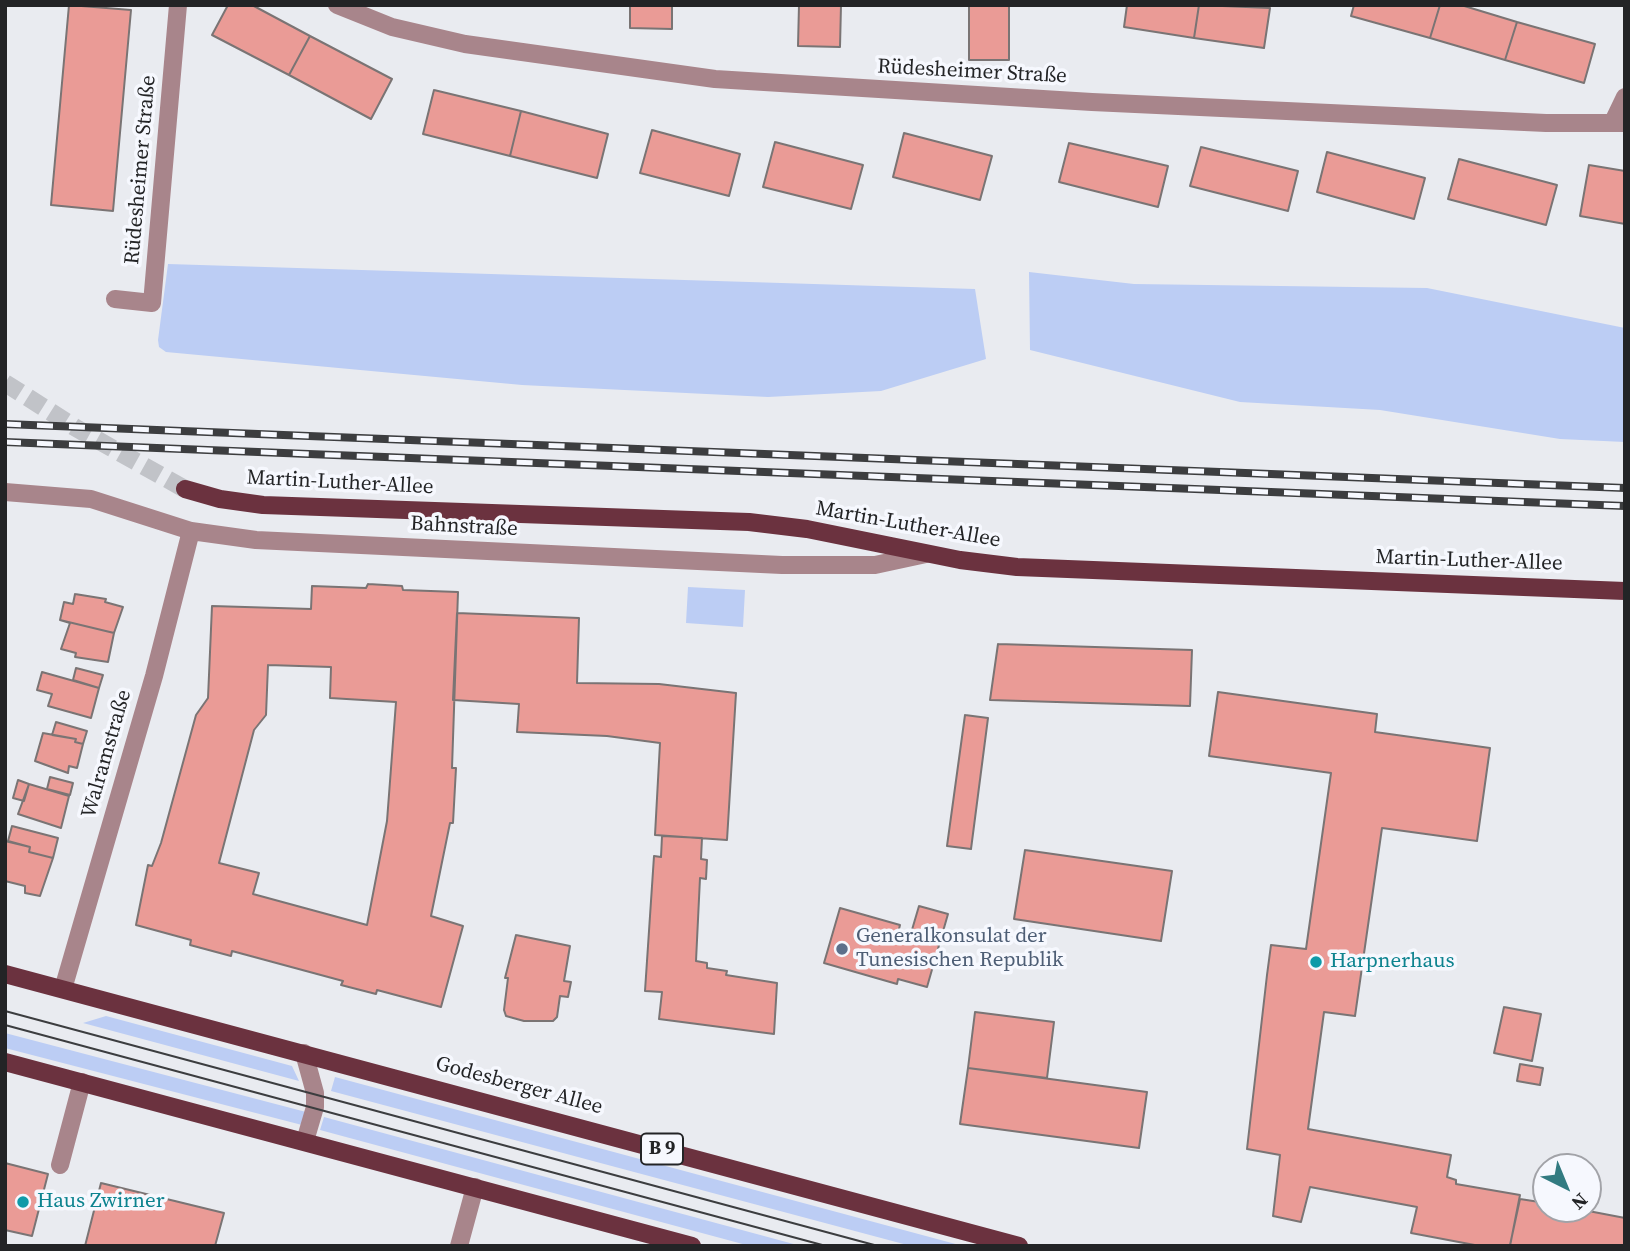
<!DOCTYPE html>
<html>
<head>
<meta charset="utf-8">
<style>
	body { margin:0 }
	#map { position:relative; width:1630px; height:1251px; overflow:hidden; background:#e9ebf0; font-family:"Source Serif 4",serif }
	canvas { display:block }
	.frame { position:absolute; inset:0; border:7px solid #232426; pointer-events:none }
	.north { position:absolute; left:1532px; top:1153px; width:70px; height:70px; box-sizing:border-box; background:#f6f8fe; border:2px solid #a2a3a8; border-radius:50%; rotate:137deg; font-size:19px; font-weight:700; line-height:28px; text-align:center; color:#232426 }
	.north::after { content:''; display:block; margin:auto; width:24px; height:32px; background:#327b81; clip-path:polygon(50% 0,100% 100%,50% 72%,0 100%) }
</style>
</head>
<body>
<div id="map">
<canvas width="1630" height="1251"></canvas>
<div class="frame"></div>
<div class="north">N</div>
</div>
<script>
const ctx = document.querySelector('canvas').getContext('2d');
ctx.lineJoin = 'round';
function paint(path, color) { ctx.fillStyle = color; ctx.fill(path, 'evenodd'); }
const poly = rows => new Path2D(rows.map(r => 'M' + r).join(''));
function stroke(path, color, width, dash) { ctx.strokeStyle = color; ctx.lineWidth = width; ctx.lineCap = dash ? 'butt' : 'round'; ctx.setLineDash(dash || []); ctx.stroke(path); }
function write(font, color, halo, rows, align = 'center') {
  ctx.font = font + ' "Source Serif 4",serif'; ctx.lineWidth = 7; ctx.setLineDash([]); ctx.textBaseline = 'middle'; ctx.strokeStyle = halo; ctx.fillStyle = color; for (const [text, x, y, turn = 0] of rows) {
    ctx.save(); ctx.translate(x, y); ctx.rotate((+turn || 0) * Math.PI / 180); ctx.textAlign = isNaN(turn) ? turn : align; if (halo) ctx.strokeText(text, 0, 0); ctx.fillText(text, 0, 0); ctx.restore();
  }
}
paint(poly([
	[168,264,975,289,986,359,881,391,768,397,522,385,166,352,159,347,158,340],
	[1029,272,1134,284,1427,288,1625,328,1625,442,1560,439,1380,410,1240,402,1030,350],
	[688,587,745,590,743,627,686,623],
	[106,1016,292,1066,299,1081,83,1023],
	[5,1033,306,1112,302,1125,5,1048],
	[335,1077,963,1246,911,1246,331,1091],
	[324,1117,801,1246,750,1246,320,1130]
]), '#bccdf4');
const building = poly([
	[69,5,131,10,113,211,51,205,69,5],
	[228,5,252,5,310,36,289,75,212,35,228,5],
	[630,5,672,5,672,29,630,28,630,5],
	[799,5,841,5,840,47,798,46,799,5],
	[969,5,1009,5,1009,60,969,60,969,5],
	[1127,5,1199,5,1194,38,1124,27,1127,5],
	[1199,5,1270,8,1264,48,1194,38,1199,5],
	[1354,5,1440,5,1430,38,1351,16,1354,5],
	[1440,5,1461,5,1517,22,1505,60,1430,38,1440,5],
	[1517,22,1595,44,1584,83,1505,60,1517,22],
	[310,36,392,79,371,119,289,75,310,36],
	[434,90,521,111,510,156,423,134,434,90],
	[521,111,608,134,597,178,510,156,521,111],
	[652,130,740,154,729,196,640,173,652,130],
	[904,133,992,156,980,200,893,177,904,133],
	[775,142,863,165,851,209,763,187,775,142],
	[1069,143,1168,166,1158,207,1059,182,1069,143],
	[1201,147,1298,171,1288,211,1190,186,1201,147],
	[1327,152,1425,178,1414,219,1317,192,1327,152],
	[1459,159,1557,185,1546,225,1448,199,1459,159],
	[1589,165,1625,171,1625,224,1580,216,1589,165],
	[368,584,402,586,403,590,458,592,452,768,456,768,453,823,450,823,431,916,463,926,441,1007,377,990,376,994,341,985,343,981,232,951,231,956,190,945,191,940,136,925,148,865,152,866,161,843,196,715,208,698,212,606,311,609,312,586,366,588,368,584],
	[268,665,331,667,330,698,396,702,387,821,367,925,253,894,259,873,219,863,254,730,266,715,268,665],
	[75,594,106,599,105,602,123,607,114,633,60,620,64,602,73,604,75,594],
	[457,613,579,618,577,683,659,684,736,693,727,840,655,835,660,743,607,736,517,732,519,704,453,700,457,613],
	[60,620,114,633,108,662,75,657,76,653,61,649,70,623,60,620],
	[998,644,1192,650,1190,706,990,700,998,644],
	[76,668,103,675,99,688,73,680,76,668],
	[42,672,99,688,91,718,48,706,52,694,37,690,42,672],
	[1218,692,1377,714,1375,732,1490,748,1477,841,1382,828,1355,1016,1324,1012,1308,1129,1451,1155,1447,1177,1456,1180,1456,1184,1520,1195,1510,1246,1480,1246,1411,1233,1417,1207,1310,1187,1301,1222,1273,1216,1280,1155,1247,1149,1267,975,1271,945,1306,949,1331,773,1209,756,1218,692],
	[965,715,988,718,971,849,947,846,965,715],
	[56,722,87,731,83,744,75,742,76,739,52,735,56,722],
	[43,733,76,739,75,742,83,744,77,768,69,766,68,773,35,761,43,733],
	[50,777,73,783,70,795,47,789,50,777],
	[18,780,29,784,24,801,13,798,18,780],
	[29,784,69,796,61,828,18,814,29,784],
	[12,826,58,838,53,858,29,852,30,847,8,841,12,826],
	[662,836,702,838,701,859,707,860,706,879,700,878,696,961,707,963,707,968,727,971,726,975,777,983,774,1034,659,1019,662,992,645,991,654,856,661,857,662,836],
	[5,841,30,847,29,852,53,858,40,896,25,893,25,886,5,881,5,841],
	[1025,850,1172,871,1161,941,1014,919,1025,850],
	[919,906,948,914,927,987,898,979,897,984,824,963,840,908,900,925,897,937,909,940,919,906],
	[516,935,570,946,564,981,571,982,568,997,560,996,557,1017,553,1021,524,1021,506,1016,504,1010,508,978,505,978,516,935],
	[1504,1007,1541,1014,1532,1061,1494,1053,1504,1007],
	[975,1012,1054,1022,1047,1078,968,1068,975,1012],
	[1520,1064,1543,1068,1540,1085,1517,1081,1520,1064],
	[968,1068,1147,1092,1139,1148,960,1124,968,1068],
	[5,1163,48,1174,32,1236,5,1230,5,1163],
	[101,1183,224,1213,215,1246,85,1246,101,1183],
	[1520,1199,1546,1203,1546,1209,1578,1209,1625,1218,1625,1246,1510,1245,1520,1199]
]);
paint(building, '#ea9b96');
stroke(building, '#7a7474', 2);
stroke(poly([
	[5,383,76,428,185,489]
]), '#c1c3c8', 18, [18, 9]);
stroke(poly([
	[337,5,392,27,465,44,715,79,1092,102,1546,123,1625,123],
	[1613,122,1625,97],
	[115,299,152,303,178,5],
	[5,492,91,499,191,531,256,540,782,565,875,565,926,554],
	[63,989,154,676,191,531],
	[304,1053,315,1093,315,1107,305,1141],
	[60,1165,82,1082],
	[459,1246,475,1187]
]), '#a8858b', 18);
stroke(poly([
	[185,489,220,499,263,505,749,522,807,529,960,560,1017,567,1625,591],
	[5,974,1019,1246],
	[5,1062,692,1246]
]), '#6b323f', 18);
stroke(poly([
	[5,1011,878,1246],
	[5,1025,826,1246]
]), '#3c3d3f', 2);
const rail = poly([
	[5,424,1625,488],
	[5,442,1625,506]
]);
stroke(rail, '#3c3d3f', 8);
stroke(rail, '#f6f8fe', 5, [16]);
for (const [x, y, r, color] of [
	[842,949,7,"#5c6f8a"],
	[1316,962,7,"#0f9aa8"],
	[23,1202,7,"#0f9aa8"]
]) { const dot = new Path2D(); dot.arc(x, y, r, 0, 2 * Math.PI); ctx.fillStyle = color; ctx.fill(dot); stroke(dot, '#f6f8fe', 2.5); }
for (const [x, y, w] of [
	[662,1149,42]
]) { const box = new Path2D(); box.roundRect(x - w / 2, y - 15.5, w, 31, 5); ctx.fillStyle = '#f6f8fe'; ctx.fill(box); stroke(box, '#232426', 2); }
write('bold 19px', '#232426', null, [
	["B 9",662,1149]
]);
write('21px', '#232426', '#f6f8fe', [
	["Rüdesheimer Straße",972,72,3],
	["Rüdesheimer Straße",141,170,-85],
	["Martin-Luther-Allee",340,483,3],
	["Martin-Luther-Allee",908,525,10],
	["Bahnstraße",464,527,3],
	["Martin-Luther-Allee",1469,561,2],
	["Walramstraße",107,754,-74],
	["Godesberger Allee",519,1086,15]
]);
write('21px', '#4e5e75', '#f6f8fe', [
	["Generalkonsulat der",856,937],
	["Tunesischen Republik",856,961]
], 'left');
write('21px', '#0d838f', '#f6f8fe', [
	["Harpnerhaus",1330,962],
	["Haus Zwirner",37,1202]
], 'left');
</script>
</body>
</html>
